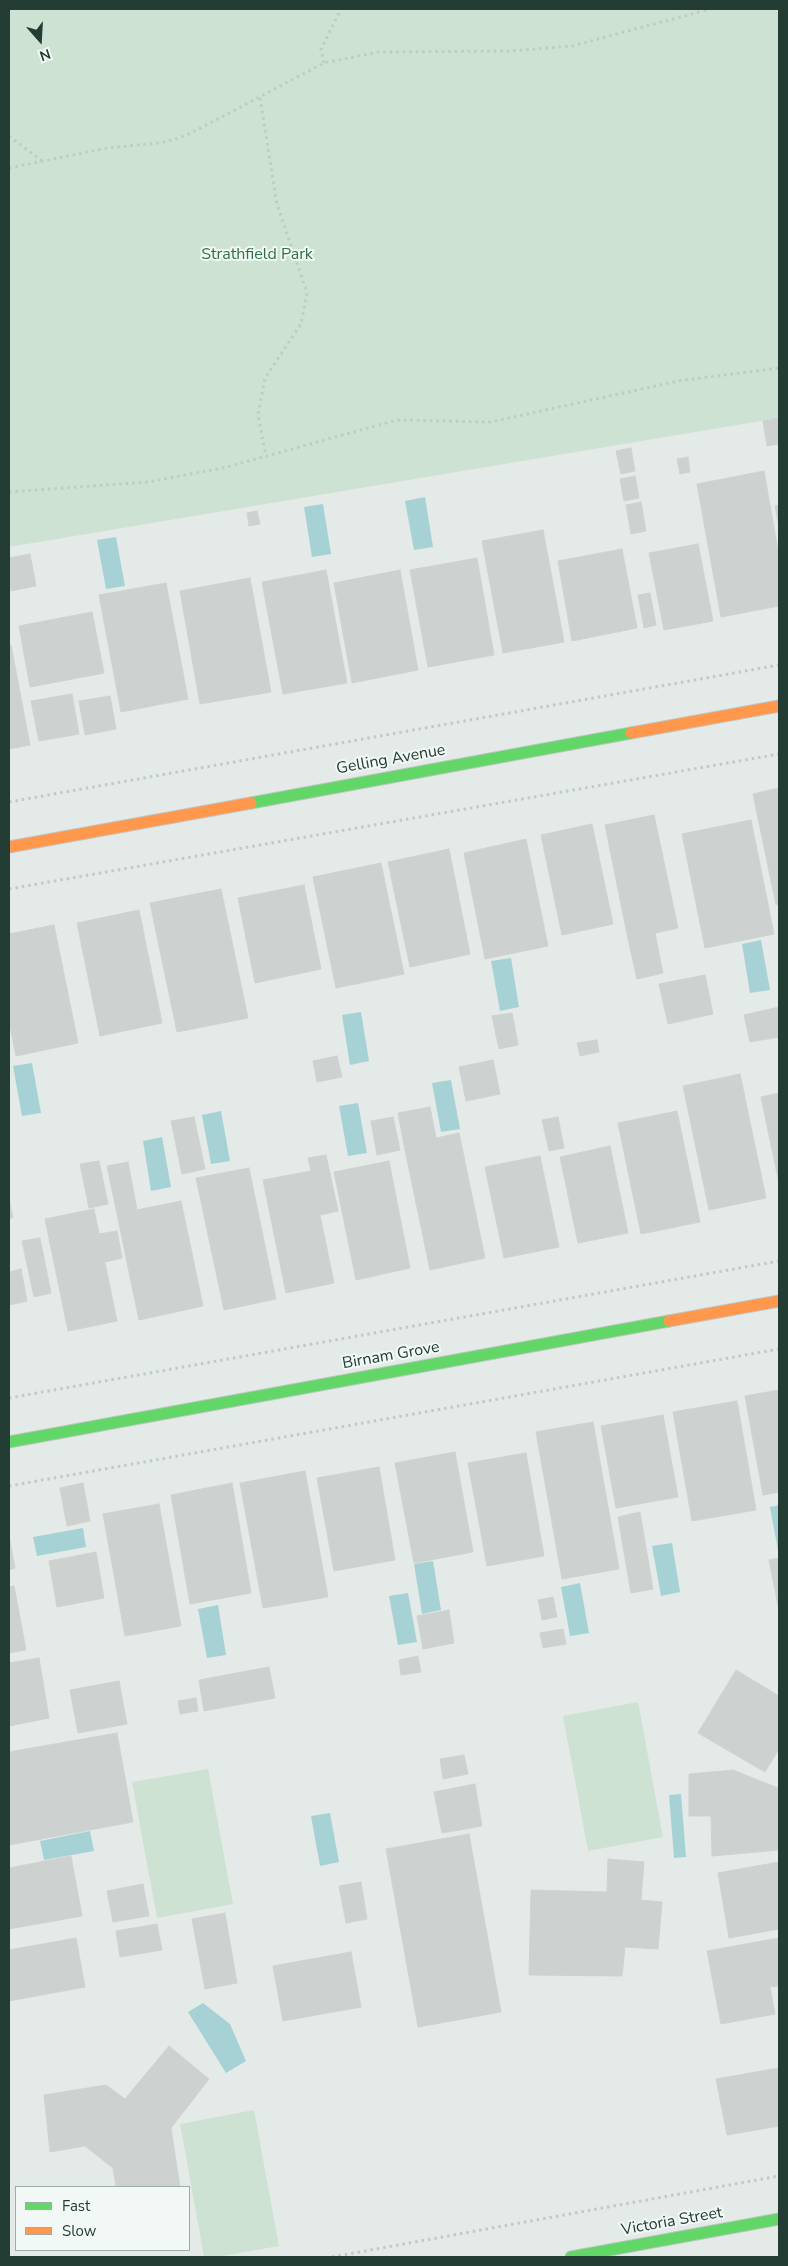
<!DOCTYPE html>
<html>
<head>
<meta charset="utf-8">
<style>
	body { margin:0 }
	#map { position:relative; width:788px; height:2266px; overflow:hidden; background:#e4eae7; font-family:"Nunito Sans",sans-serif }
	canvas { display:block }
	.frame { position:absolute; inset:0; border:10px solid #233c34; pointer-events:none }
	.legend { position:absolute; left:15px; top:2186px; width:175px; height:65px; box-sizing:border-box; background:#f2f8f5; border:1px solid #9fada8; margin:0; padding:6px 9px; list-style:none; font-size:15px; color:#233c34 }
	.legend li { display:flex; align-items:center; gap:10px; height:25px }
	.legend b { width:25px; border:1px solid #9fada8 }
	.north { position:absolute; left:15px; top:15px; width:50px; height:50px; -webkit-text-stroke:4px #f2f8f5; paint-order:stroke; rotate:161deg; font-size:14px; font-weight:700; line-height:20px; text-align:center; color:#233c34 }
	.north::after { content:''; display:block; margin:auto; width:18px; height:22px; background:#233c34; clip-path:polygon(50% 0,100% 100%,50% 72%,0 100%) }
</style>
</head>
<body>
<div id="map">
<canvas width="788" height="2266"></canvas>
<div class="frame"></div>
<ul class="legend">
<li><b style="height:6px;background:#63d668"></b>Fast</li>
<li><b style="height:6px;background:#ff974d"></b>Slow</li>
</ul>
<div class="north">N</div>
</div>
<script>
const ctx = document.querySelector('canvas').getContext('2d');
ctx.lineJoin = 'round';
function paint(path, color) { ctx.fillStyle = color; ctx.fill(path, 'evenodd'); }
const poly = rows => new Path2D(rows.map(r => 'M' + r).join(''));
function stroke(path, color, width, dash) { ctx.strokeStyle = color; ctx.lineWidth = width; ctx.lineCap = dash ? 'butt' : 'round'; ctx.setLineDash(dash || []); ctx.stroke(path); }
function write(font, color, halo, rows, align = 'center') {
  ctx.font = font + ' "Nunito Sans",sans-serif'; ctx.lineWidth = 4; ctx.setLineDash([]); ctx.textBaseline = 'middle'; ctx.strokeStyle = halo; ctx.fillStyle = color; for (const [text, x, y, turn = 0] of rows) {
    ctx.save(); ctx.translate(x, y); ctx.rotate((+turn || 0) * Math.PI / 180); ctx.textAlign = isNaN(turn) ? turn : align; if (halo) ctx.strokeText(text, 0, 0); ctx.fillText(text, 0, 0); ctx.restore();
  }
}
paint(poly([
	[9,9,779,9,779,418,9,547],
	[638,1702,663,1837,588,1851,563,1716],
	[208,1769,233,1904,157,1918,132,1782],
	[254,2110,279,2246,217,2257,204,2257,180,2124]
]), '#cee2d3');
paint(poly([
	[425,497,433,547,414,550,405,501],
	[323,504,331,554,312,557,304,507],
	[116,537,125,586,106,589,97,540],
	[761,940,770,990,750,993,742,944],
	[511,958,519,1007,500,1011,491,961],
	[361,1012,369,1061,350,1065,342,1015],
	[32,1063,41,1113,22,1116,13,1066],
	[451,1080,460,1129,441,1132,432,1083],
	[358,1103,367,1153,348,1156,339,1106],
	[221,1111,230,1161,211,1164,202,1115],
	[162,1137,171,1187,151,1191,143,1141],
	[779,1505,779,1556,770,1507],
	[83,1528,86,1547,37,1556,33,1537],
	[672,1543,680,1592,661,1596,652,1546],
	[433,1561,441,1610,422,1614,414,1564],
	[580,1583,589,1633,570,1636,561,1587],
	[408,1593,417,1642,398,1645,389,1596],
	[218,1605,226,1655,207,1658,198,1609],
	[681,1794,686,1857,674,1858,669,1795],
	[330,1813,339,1862,320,1866,311,1816],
	[90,1831,94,1851,44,1860,40,1841],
	[203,2003,230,2024,246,2061,226,2073,188,2012]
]), '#a6d2d6');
const building = poly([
	[779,418,779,444,767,446,763,421,779,418],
	[631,448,635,471,621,474,616,451,631,448],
	[688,457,690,472,680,474,677,459,688,457],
	[764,471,779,556,779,606,721,617,697,484,764,471],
	[635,476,639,498,624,501,620,479,635,476],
	[641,502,646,531,631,534,626,505,641,502],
	[779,505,779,527,775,506,779,505],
	[257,511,260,524,249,526,247,513,257,511],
	[543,530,564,642,503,653,482,541,543,530],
	[698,544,713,621,664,630,649,553,698,544],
	[622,549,637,628,572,641,558,561,622,549],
	[30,554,36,586,11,591,9,558,30,554],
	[477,558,494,655,428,667,410,570,477,558],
	[326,570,347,683,283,694,262,582,326,570],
	[400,570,418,670,352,683,334,583,400,570],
	[250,578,271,692,200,704,180,591,250,578],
	[166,583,188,699,121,712,99,595,166,583],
	[650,593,656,625,644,628,638,595,650,593],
	[92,612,104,673,30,687,19,626,92,612],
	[9,645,11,645,30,745,9,749,9,645],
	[72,694,79,734,39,741,31,701,72,694],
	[110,696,116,729,85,735,79,701,110,696],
	[779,788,779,904,776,905,753,794,779,788],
	[654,815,678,928,628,939,605,825,654,815],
	[751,820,774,934,705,948,682,834,751,820],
	[592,824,613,924,562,935,541,835,592,824],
	[526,839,548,946,485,959,464,853,526,839],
	[449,849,470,954,410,967,388,862,449,849],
	[381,863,404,974,336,988,313,877,381,863],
	[304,885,321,969,255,983,238,898,304,885],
	[221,889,248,1018,177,1032,150,903,221,889],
	[139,910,162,1023,100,1036,77,923,139,910],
	[54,925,78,1043,16,1056,9,1021,9,934,54,925],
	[655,933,663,973,637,979,628,939,655,933],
	[705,975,713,1014,668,1024,659,984,705,975],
	[779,1007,779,1037,750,1042,744,1015,779,1007],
	[512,1013,518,1045,499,1049,492,1016,512,1013],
	[597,1040,599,1052,580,1056,577,1043,597,1040],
	[337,1056,342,1077,317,1082,313,1061,337,1056],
	[493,1060,500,1094,466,1101,459,1067,493,1060],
	[740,1074,766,1198,709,1210,683,1086,740,1074],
	[779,1093,779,1183,761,1097,779,1093],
	[430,1107,436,1138,404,1145,398,1113,430,1107],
	[677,1111,700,1222,641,1234,618,1123,677,1111],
	[194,1117,205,1169,182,1174,171,1121,194,1117],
	[393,1117,400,1150,377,1155,371,1121,393,1117],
	[558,1117,564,1148,549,1151,542,1120,558,1117],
	[459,1133,485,1258,430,1270,404,1145,459,1133],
	[610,1146,628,1233,578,1243,560,1157,610,1146],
	[326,1155,338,1211,320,1215,308,1158,326,1155],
	[540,1156,559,1247,504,1258,485,1167,540,1156],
	[99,1161,108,1204,89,1208,80,1164,99,1161],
	[389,1161,410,1268,356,1280,334,1172,389,1161],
	[128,1162,137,1210,117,1214,107,1166,128,1162],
	[249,1168,276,1299,224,1310,196,1178,249,1168],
	[311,1171,334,1283,286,1293,263,1180,311,1171],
	[9,1198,13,1218,9,1218,9,1198],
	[181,1201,203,1306,139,1320,117,1214,181,1201],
	[94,1209,117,1321,68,1331,45,1219,94,1209],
	[117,1231,122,1258,105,1262,99,1234,117,1231],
	[40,1238,51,1293,34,1297,22,1241,40,1238],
	[21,1269,27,1301,9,1305,9,1272,21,1269],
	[779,1390,779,1492,763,1495,745,1396,779,1390],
	[737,1401,756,1510,692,1521,673,1412,737,1401],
	[663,1415,678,1497,616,1508,601,1426,663,1415],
	[593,1422,619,1569,562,1579,536,1432,593,1422],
	[455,1452,473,1552,414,1563,395,1463,455,1452],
	[526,1453,544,1556,487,1566,468,1463,526,1453],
	[379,1467,395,1560,334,1571,317,1478,379,1467],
	[305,1471,328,1597,263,1608,240,1483,305,1471],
	[83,1483,90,1521,67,1526,60,1488,83,1483],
	[232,1483,251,1593,190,1604,171,1495,232,1483],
	[159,1504,181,1626,125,1636,103,1514,159,1504],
	[640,1512,653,1589,631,1593,618,1517,640,1512],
	[9,1536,15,1568,9,1570,9,1536],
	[96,1552,104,1598,57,1607,49,1561,96,1552],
	[779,1558,779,1606,778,1606,769,1560,779,1558],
	[14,1586,26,1650,9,1653,9,1587,14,1586],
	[553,1597,557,1617,542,1620,538,1600,553,1597],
	[449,1610,454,1643,423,1649,417,1616,449,1610],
	[563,1629,566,1644,543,1648,540,1633,563,1629],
	[418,1656,421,1672,401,1675,399,1660,418,1656],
	[39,1658,49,1718,9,1726,9,1663,39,1658],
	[269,1667,275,1698,204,1711,199,1680,269,1667],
	[736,1670,779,1696,779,1749,765,1772,698,1733,736,1670],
	[119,1681,127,1724,78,1733,70,1690,119,1681],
	[196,1698,198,1711,180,1714,178,1701,196,1698],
	[117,1733,133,1822,9,1845,9,1752,117,1733],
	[464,1755,468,1774,443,1779,440,1759,464,1755],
	[733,1770,778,1788,779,1850,712,1856,711,1816,689,1816,689,1774,733,1770],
	[475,1784,482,1826,442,1833,434,1792,475,1784],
	[469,1834,501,2012,418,2027,386,1849,469,1834],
	[71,1856,82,1916,9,1929,9,1868,71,1856],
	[608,1859,644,1862,641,1900,662,1902,658,1949,625,1947,622,1976,529,1975,531,1890,607,1892,608,1859],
	[779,1862,779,1929,729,1938,718,1873,779,1862],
	[361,1882,367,1919,346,1923,339,1886,361,1882],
	[143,1884,149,1916,113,1922,107,1891,143,1884],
	[225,1913,237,1983,205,1989,192,1919,225,1913],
	[157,1924,162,1950,120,1957,116,1931,157,1924],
	[76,1938,85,1987,9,2001,9,1950,76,1938],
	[779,1938,779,1986,770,1987,775,2014,721,2024,707,1951,779,1938],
	[351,1952,361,2007,283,2021,273,1966,351,1952],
	[169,2046,209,2079,171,2128,180,2187,116,2187,113,2168,85,2146,50,2152,44,2095,106,2085,125,2099,169,2046],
	[779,2068,779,2126,727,2135,716,2079,779,2068]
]);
paint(building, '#cdd2d0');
stroke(building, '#cdd3d0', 1);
const fast = poly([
	[251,803,631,733],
	[9,1442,669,1321],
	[571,2257,779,2219]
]);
const slow = poly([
	[631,733,779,706],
	[9,847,251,803],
	[669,1321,779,1301]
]);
stroke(fast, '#c0c7c4', 13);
stroke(slow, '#c0c7c4', 13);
stroke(poly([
	[324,63,321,49,341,9],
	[260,98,277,204,307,293,301,324,265,378,258,415,266,456],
	[9,136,42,161],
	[9,168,107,148,159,143,179,138,195,131,324,63,378,52,511,51,572,46,710,9],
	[9,492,148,482,227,467,397,420,491,422,678,381,779,368],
	[9,802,779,665],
	[9,889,779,754],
	[9,1398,779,1261],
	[9,1486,779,1349],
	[332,2257,779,2176]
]), '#c1cac5', 3, [2.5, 4]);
stroke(fast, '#63d668', 11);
stroke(slow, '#ff974d', 11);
write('16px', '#2e7144', '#f2f8f5', [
	["Strathfield Park",257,255]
]);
write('16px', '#233c34', '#f2f8f5', [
	["Gelling Avenue",391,760,-10],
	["Birnam Grove",391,1356,-10],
	["Victoria Street",672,2222,-10]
]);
</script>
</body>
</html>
